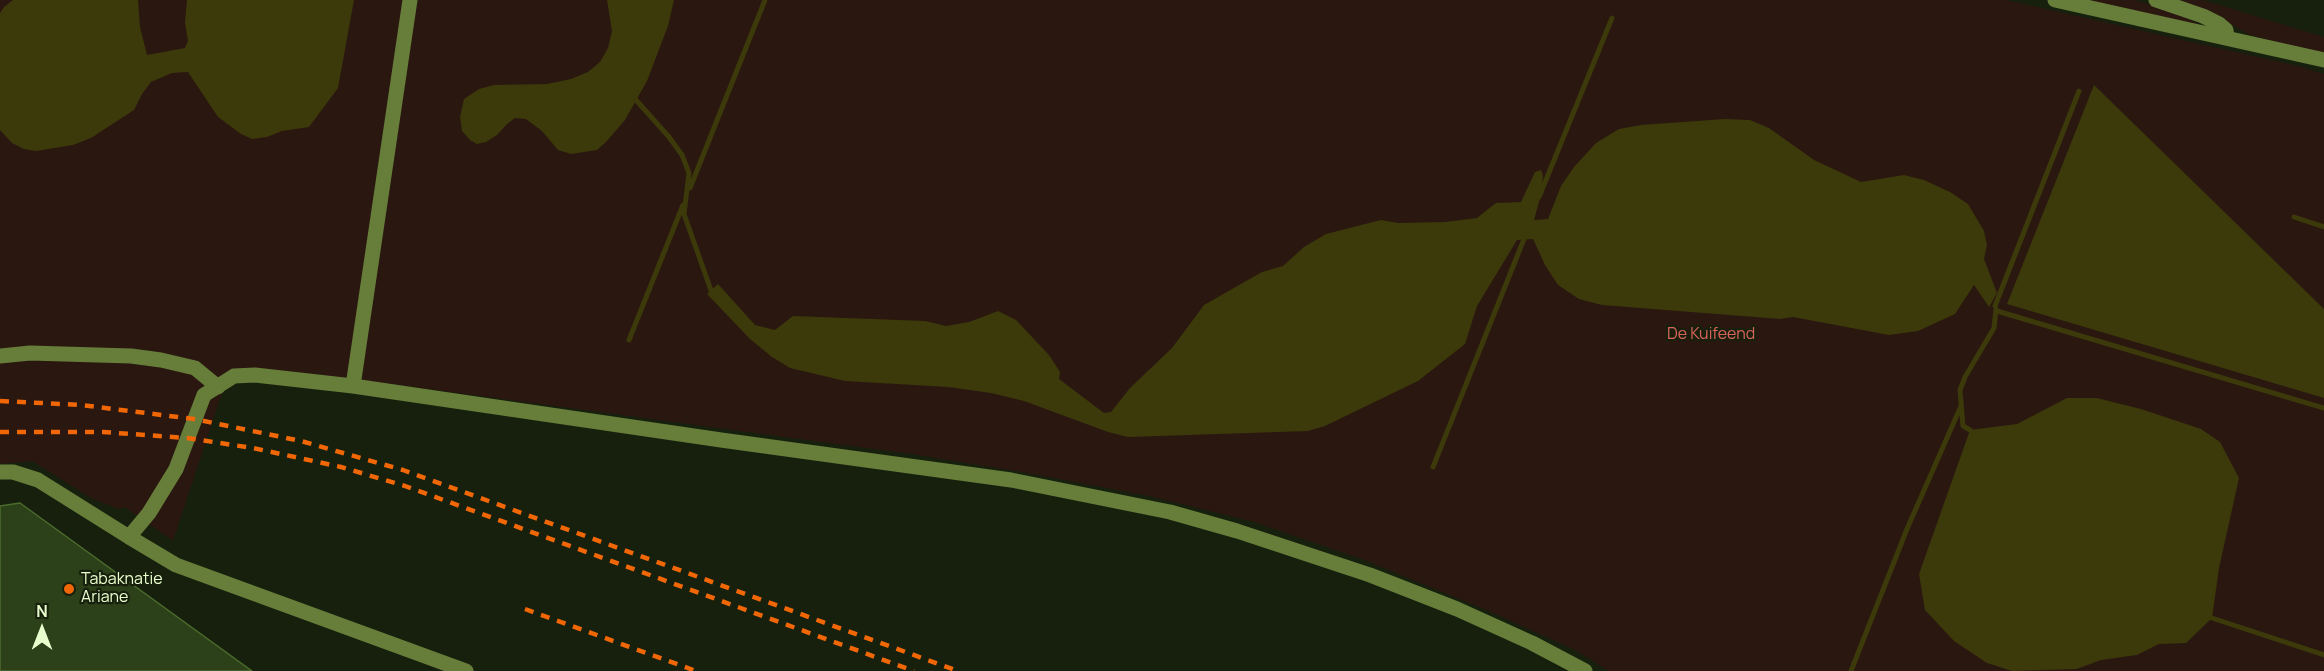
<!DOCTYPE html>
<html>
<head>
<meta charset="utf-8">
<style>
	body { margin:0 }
	#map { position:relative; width:2324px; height:671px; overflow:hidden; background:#17200d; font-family:Manrope,sans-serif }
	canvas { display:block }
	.north { position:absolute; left:12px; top:599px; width:60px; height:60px; -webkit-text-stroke:4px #17200d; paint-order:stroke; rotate:0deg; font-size:16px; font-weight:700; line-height:24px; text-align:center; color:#e9fecd }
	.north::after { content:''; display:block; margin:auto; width:21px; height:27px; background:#e9fecd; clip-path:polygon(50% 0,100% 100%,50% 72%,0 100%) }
</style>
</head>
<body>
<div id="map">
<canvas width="2324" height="671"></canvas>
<div class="north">N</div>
</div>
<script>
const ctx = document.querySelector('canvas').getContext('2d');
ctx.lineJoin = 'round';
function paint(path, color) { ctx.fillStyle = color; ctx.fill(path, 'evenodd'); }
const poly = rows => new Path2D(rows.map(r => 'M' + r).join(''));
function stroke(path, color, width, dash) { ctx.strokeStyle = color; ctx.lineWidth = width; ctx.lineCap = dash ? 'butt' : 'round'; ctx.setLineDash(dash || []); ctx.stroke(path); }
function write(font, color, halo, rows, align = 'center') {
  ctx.font = font + ' Manrope,sans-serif'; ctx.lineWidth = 4.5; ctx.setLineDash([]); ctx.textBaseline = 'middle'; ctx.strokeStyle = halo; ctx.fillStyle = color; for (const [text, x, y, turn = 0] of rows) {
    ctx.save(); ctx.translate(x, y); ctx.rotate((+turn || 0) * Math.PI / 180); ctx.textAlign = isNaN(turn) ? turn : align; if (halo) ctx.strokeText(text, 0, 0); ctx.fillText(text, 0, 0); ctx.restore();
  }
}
paint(poly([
	[0,0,2006,0,2302,67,2324,74,2324,671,1609,671,1573,649,1491,612,1364,560,1254,522,1149,496,1022,472,911,454,399,385,243,369,229,372,173,541,125,507,118,509,91,498,32,461,0,464],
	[2081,0,2135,0,2182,15,2202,26],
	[2179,0,2203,0,2324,37,2324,55,2250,35,2217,16]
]), '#2a1710');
paint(poly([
	[13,0,138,0,140,27,147,55,185,48,188,41,185,22,187,0,354,0,338,88,309,127,282,131,267,137,252,139,241,134,218,117,188,72,172,73,151,82,142,94,134,110,91,138,73,145,36,151,24,149,12,143,0,130,0,13,4,7],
	[607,0,674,0,668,26,647,81,625,120,606,142,597,150,571,154,558,150,542,131,526,119,515,118,507,124,497,135,486,142,477,144,470,140,462,131,460,117,464,99,479,89,494,85,547,84,571,79,588,72,600,62,608,48,612,31],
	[2094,85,2324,309,2324,398,2007,304],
	[1725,119,1750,120,1769,128,1814,160,1861,182,1904,175,1924,180,1950,192,1968,204,1984,231,1987,245,1984,259,1997,293,1989,307,1974,285,1955,314,1918,331,1889,335,1793,317,1780,319,1602,305,1579,299,1558,285,1545,265,1533,239,1517,240,1477,306,1465,344,1418,381,1325,426,1308,431,1128,437,1108,432,1024,401,991,393,948,387,845,381,790,368,772,357,750,339,707,294,718,284,755,325,775,330,793,316,925,321,946,326,969,322,998,311,1016,320,1049,355,1060,372,1059,379,1104,413,1111,412,1130,388,1172,348,1204,305,1262,272,1283,266,1304,247,1326,234,1381,220,1398,223,1445,222,1477,218,1496,203,1521,202,1535,172,1541,170,1543,176,1540,198,1534,220,1548,219,1561,186,1574,167,1596,143,1619,129,1641,125],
	[2067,398,2097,398,2141,409,2201,429,2220,442,2239,478,2219,568,2212,618,2186,643,2159,644,2137,655,2101,660,2077,669,2012,671,1987,663,1954,641,1925,610,1919,574,1970,430,2017,424]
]), '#3c390a');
stroke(poly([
	[636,100,669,137,682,155,689,173,684,214,713,296],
	[690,188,765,0],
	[1539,197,1612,18],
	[2294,217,2324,227],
	[1995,306,2079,91],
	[1997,311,2324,408],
	[629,340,683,205],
	[1970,430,1963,426,1960,390,1965,377,1994,328,1996,309],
	[1433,467,1526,234],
	[2212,618,2324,655],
	[1851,671,1907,529,1961,406]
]), '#3c390a', 5);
const building = poly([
	[20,503,252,671,0,671,0,506,20,503]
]);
paint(building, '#2c401a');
stroke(building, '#4b6c2c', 1.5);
stroke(poly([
	[2055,0,2324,60],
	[2156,0,2203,16,2219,24,2226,30,2227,37],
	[0,356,30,353,131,356,161,360,195,368,218,387],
	[353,386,410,0],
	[0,472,13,472,38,480,129,537,149,513,176,469,204,395,234,376,255,375,353,386,721,440,1011,480,1170,512,1237,531,1370,575,1457,609,1532,643,1585,671],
	[129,537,176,565,466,671]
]), '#667e39', 15);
stroke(poly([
	[0,401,81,405,194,419,301,441,403,470,958,671],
	[0,432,103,432,187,438,253,448,341,467,405,486,914,671],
	[525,609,696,671]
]), '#f16706', 4.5, [9, 8]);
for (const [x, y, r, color] of [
	[69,589,6,"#f16706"]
]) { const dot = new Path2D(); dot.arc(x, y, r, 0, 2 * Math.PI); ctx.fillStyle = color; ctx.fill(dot); stroke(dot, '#17200d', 2); }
write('16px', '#dc635b', '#17200d', [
	["De Kuifeend",1711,335]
]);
write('16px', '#e9fecd', '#17200d', [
	["Tabaknatie",81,580],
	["Ariane",81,598]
], 'left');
</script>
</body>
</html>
